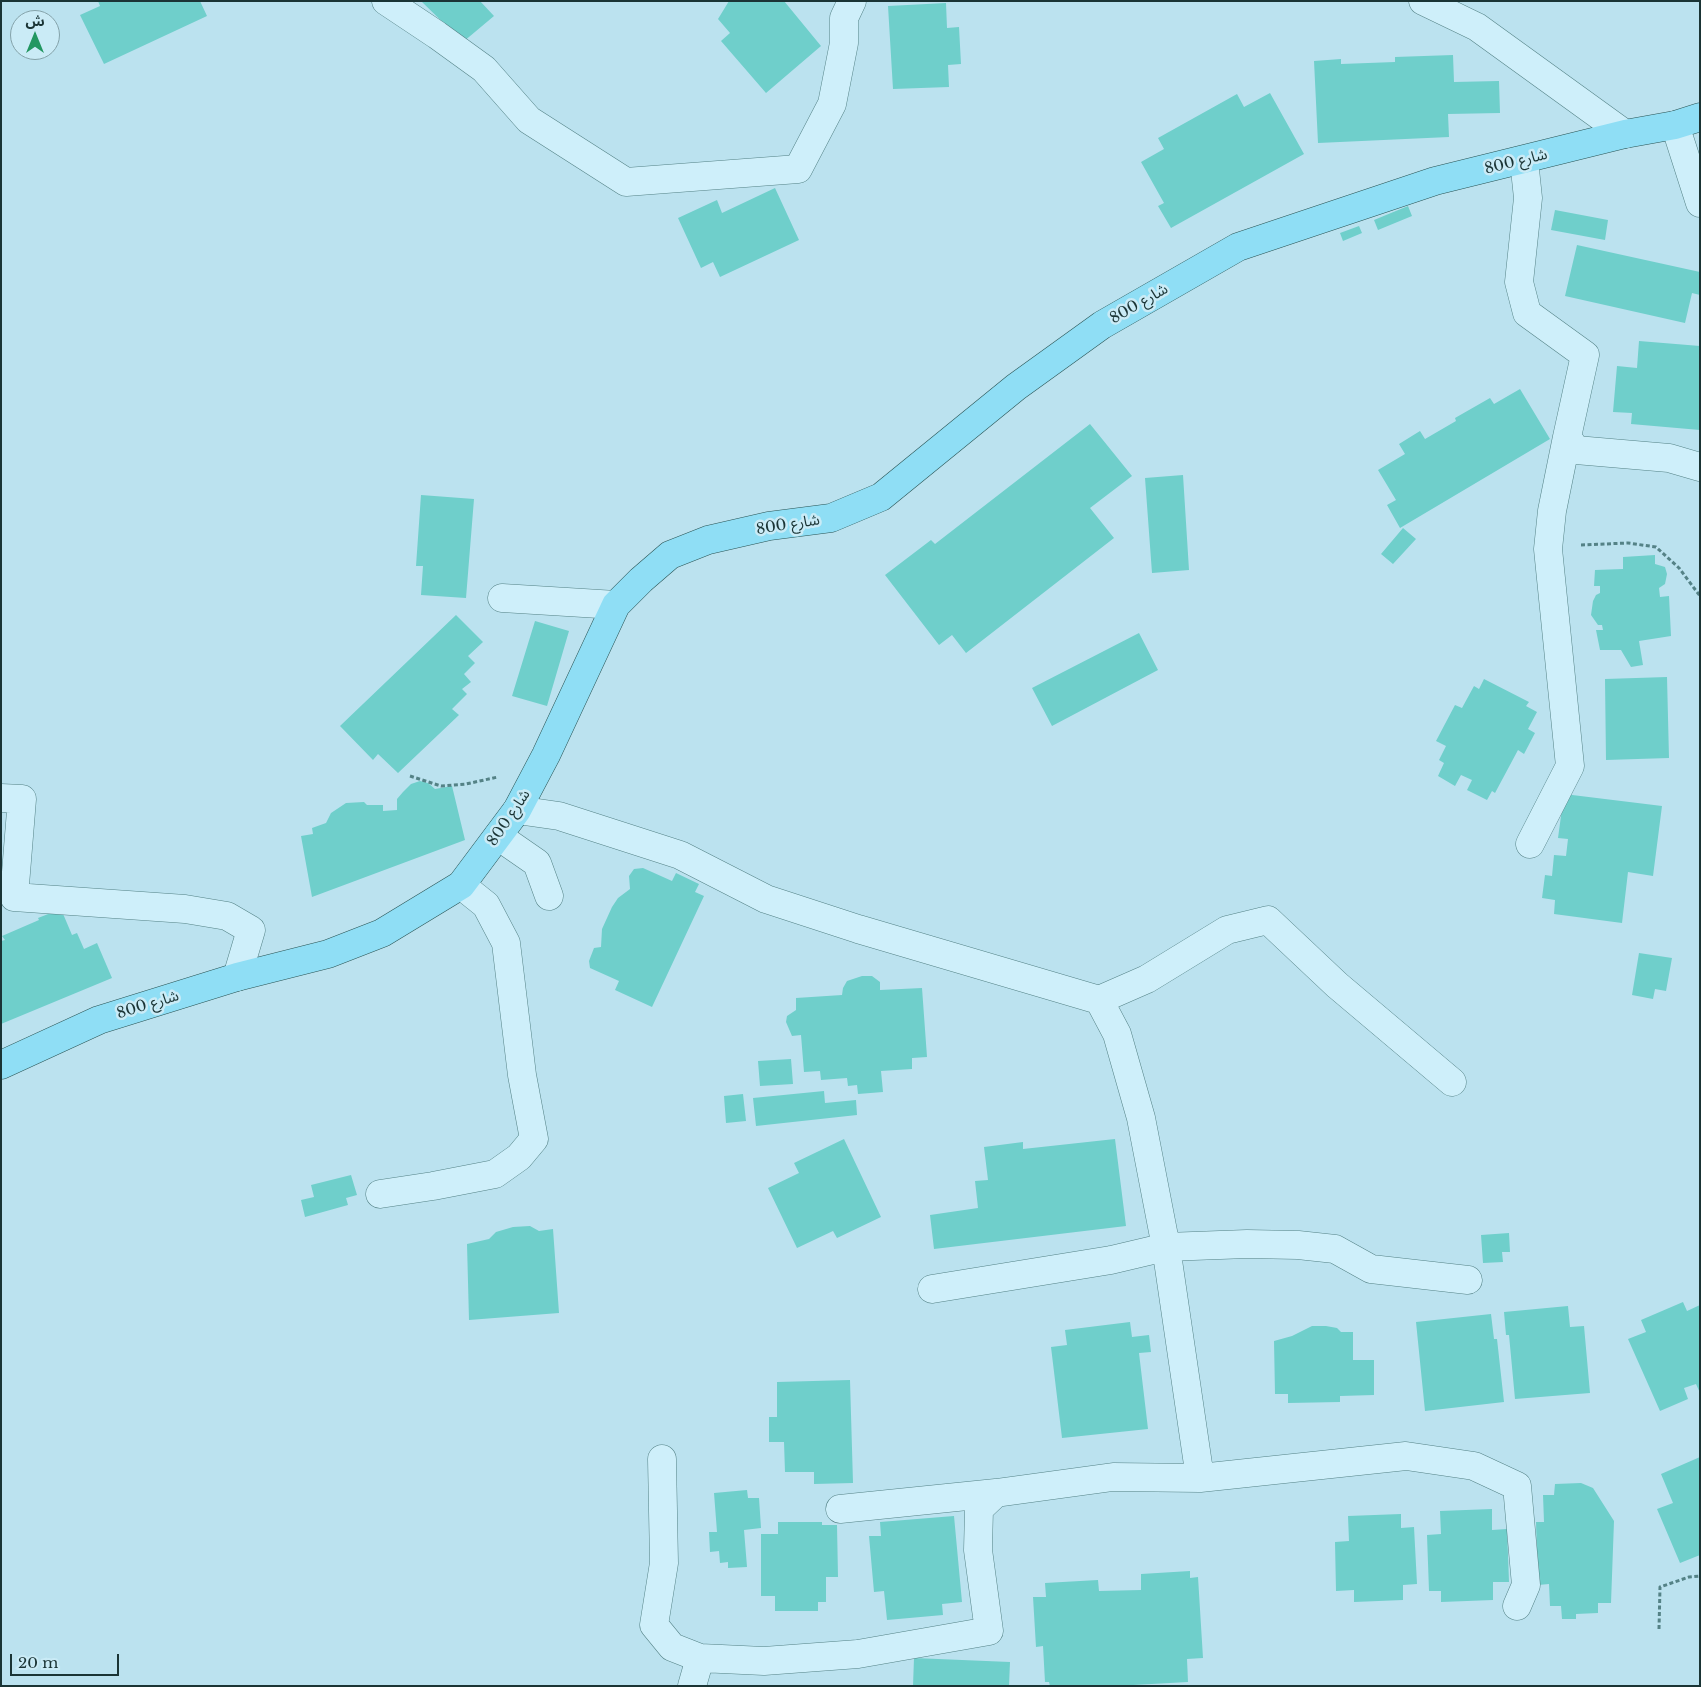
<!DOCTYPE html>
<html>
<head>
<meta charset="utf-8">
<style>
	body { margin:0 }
	#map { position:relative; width:1701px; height:1687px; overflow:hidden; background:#bbe2ef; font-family:"Libre Baskerville","Noto Sans Arabic",serif }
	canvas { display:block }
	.frame { position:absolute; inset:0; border:2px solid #1a3435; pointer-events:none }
	.north { position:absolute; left:10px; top:10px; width:50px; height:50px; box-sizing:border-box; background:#caebf6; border:1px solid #84a2a9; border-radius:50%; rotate:0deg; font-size:14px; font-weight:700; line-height:20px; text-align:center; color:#1a3435 }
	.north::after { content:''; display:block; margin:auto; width:18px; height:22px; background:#229761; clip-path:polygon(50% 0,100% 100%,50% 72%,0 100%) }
	.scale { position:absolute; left:10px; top:1654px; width:109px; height:22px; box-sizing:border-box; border:2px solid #1a3435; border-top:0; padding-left:6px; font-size:15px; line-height:18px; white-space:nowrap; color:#1a3435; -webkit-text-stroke:4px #caebf6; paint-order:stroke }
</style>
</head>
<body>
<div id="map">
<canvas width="1701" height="1687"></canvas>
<div class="frame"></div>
<div class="north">ش</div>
<div class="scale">20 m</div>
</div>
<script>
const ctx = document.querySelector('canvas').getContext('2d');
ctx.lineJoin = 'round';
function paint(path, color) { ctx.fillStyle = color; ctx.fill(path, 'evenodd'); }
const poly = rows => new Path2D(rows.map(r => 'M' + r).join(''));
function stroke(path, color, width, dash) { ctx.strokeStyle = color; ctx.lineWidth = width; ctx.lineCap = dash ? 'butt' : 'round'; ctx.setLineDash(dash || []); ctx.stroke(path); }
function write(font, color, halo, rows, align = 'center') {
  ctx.font = font + ' "Libre Baskerville","Noto Sans Arabic",serif'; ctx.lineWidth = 5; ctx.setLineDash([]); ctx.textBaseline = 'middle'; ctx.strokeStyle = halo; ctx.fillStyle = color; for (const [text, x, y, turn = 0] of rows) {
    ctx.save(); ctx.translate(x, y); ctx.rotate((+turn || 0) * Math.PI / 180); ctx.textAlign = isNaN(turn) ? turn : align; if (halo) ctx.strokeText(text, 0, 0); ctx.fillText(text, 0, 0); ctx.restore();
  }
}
paint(poly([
	[98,1,200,1,207,16,104,64,80,15,100,6],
	[421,1,480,1,494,16,463,42],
	[729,1,784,1,821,46,766,93,721,41,730,33,718,19],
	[946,3,947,28,959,27,961,64,948,65,949,87,893,89,888,6],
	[1453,55,1454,82,1499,81,1500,113,1448,114,1449,137,1318,143,1314,61,1341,59,1341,64,1395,62,1395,57],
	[1270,93,1304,154,1171,228,1158,206,1164,203,1141,162,1164,149,1158,138,1237,94,1244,107],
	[775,188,799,240,720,277,713,262,701,268,678,218,717,200,722,213],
	[1408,206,1412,216,1378,230,1374,220],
	[1555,210,1608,220,1605,240,1551,230],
	[1359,226,1362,233,1343,241,1340,233],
	[1577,245,1700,272,1700,295,1692,293,1685,323,1565,296],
	[1639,341,1700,346,1700,430,1631,424,1632,413,1613,412,1617,366,1637,368],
	[1520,389,1550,439,1400,528,1387,505,1396,500,1378,470,1405,454,1399,444,1420,431,1425,439,1456,421,1455,418,1490,398,1494,404],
	[1090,424,1132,476,1090,508,1114,538,966,653,952,635,939,645,885,575,931,540,935,544],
	[1183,475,1189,570,1152,573,1145,478],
	[421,495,474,499,466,598,421,595,423,566,416,566],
	[1403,528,1416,539,1393,564,1381,554],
	[1655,555,1655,564,1665,567,1667,574,1665,584,1659,588,1660,597,1669,596,1671,636,1639,641,1643,665,1631,667,1621,650,1600,650,1596,630,1603,630,1602,625,1598,625,1591,615,1593,601,1596,595,1600,593,1600,586,1594,586,1595,570,1623,569,1623,557],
	[456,615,483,642,468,656,475,663,464,674,471,682,462,689,467,694,452,709,459,715,398,773,378,754,373,760,340,726],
	[535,621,569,631,547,706,512,696],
	[1139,633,1158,670,1052,726,1032,688],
	[1667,677,1669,758,1606,760,1605,679],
	[1484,679,1529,702,1526,706,1537,712,1528,729,1535,733,1524,754,1518,750,1495,793,1492,791,1487,800,1467,790,1472,780,1461,775,1455,786,1438,776,1444,763,1439,760,1446,746,1436,741,1455,705,1462,708,1474,686,1479,689],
	[420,781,428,783,435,789,452,786,465,840,312,897,301,836,313,834,312,828,326,823,331,813,346,803,364,802,367,805,383,805,383,811,397,810,397,799,403,792,411,784],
	[1564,794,1662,806,1653,876,1628,872,1622,923,1554,914,1555,900,1542,898,1545,875,1552,876,1554,855,1566,856,1568,839,1558,838],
	[643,868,672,881,676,873,699,884,695,892,704,896,652,1007,615,990,619,981,590,968,589,961,594,948,601,947,602,929,612,907,618,898,630,889,629,876,634,869],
	[61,909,72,935,77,933,84,949,97,943,112,978,1,1024,1,941,5,940,2,936,39,920,38,918],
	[1639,953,1672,958,1666,991,1655,989,1653,999,1632,995],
	[862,976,872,976,880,982,880,990,922,988,927,1057,912,1058,912,1069,881,1071,883,1092,858,1094,857,1085,848,1086,847,1078,821,1080,820,1071,804,1072,801,1035,792,1036,786,1022,787,1016,796,1010,796,998,842,995,843,988,847,981],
	[791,1059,793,1084,760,1086,758,1061],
	[824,1091,825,1103,856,1100,857,1115,756,1126,753,1098],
	[743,1094,746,1121,726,1123,724,1096],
	[844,1139,881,1217,837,1238,833,1231,797,1248,768,1188,799,1173,794,1163],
	[1115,1139,1126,1226,934,1249,930,1215,978,1208,975,1181,988,1180,984,1147,1023,1142,1023,1149],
	[351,1175,357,1195,346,1198,348,1205,305,1217,301,1200,314,1197,311,1185],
	[530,1226,539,1231,553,1229,559,1313,469,1320,467,1244,489,1239,496,1232,513,1227],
	[1509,1233,1510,1252,1502,1252,1503,1262,1483,1263,1481,1235],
	[1683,1302,1687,1311,1700,1305,1700,1393,1696,1384,1684,1388,1688,1399,1660,1411,1628,1339,1646,1332,1641,1320],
	[1568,1306,1570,1327,1584,1326,1590,1393,1515,1399,1509,1335,1506,1335,1504,1312],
	[1491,1314,1494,1339,1497,1339,1504,1402,1425,1411,1416,1322],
	[1130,1322,1132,1337,1149,1335,1151,1352,1139,1353,1148,1429,1062,1438,1051,1347,1067,1345,1065,1330],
	[1312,1326,1326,1326,1337,1328,1341,1332,1353,1332,1353,1360,1374,1360,1374,1395,1340,1396,1340,1402,1288,1403,1288,1394,1275,1394,1274,1341,1292,1336],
	[850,1380,853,1483,814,1484,814,1472,785,1472,784,1442,769,1442,769,1417,777,1417,777,1382],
	[1700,1457,1700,1555,1680,1563,1657,1509,1673,1503,1661,1474],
	[1581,1483,1593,1488,1614,1521,1611,1603,1598,1603,1598,1613,1576,1614,1576,1619,1562,1619,1561,1606,1550,1606,1549,1584,1538,1585,1536,1522,1544,1522,1543,1495,1554,1495,1555,1484],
	[747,1490,748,1498,759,1498,761,1528,744,1530,747,1567,728,1568,728,1562,720,1563,719,1551,710,1552,709,1532,717,1532,714,1493],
	[1492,1509,1492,1530,1507,1529,1509,1582,1493,1582,1493,1600,1441,1602,1441,1591,1429,1591,1427,1535,1441,1534,1440,1511],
	[1401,1514,1401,1528,1414,1527,1417,1584,1403,1585,1403,1600,1354,1602,1354,1590,1336,1591,1335,1542,1349,1541,1348,1516],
	[954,1516,962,1602,942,1604,943,1615,887,1620,884,1591,874,1592,869,1536,881,1536,880,1522],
	[778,1522,822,1522,822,1525,837,1525,838,1577,826,1577,826,1602,818,1602,818,1611,775,1611,775,1596,761,1596,761,1534,778,1534],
	[1190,1571,1190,1578,1198,1577,1203,1658,1187,1659,1188,1682,1115,1686,1050,1686,1049,1682,1045,1682,1043,1646,1036,1647,1033,1597,1046,1597,1045,1583,1098,1580,1099,1591,1141,1590,1141,1574],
	[914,1658,1010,1662,1009,1686,913,1686]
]), '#6fcfcb');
const minor = poly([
	[386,1,437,35,484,69,529,120,626,182,798,169,832,104,844,43,844,18,852,1],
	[1423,1,1477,27,1625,134],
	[1675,125,1700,203],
	[1524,160,1528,198,1519,282,1527,313,1585,355,1567,437,1576,450,1669,458,1700,467],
	[502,598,616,605],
	[1,798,22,799,14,897,185,909,227,916,251,930,237,977],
	[517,810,559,816,680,855,766,899,858,929,1099,1000,1117,1034,1141,1118,1166,1247,1200,1478,1113,1477,996,1493,979,1509,978,1550,989,1631,858,1654,764,1661,700,1658,672,1647,654,1625,664,1563,662,1459],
	[498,836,537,863,549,896],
	[1530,844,1570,766,1548,549,1552,511,1567,437],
	[1099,1000,1147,979,1227,930,1268,920,1337,985,1452,1082],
	[380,1194,433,1186,495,1174,519,1157,534,1139,522,1075,506,943,486,905,461,885],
	[932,1289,1111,1260,1166,1247,1247,1244,1298,1245,1335,1249,1371,1269,1468,1280],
	[1200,1478,1406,1456,1474,1466,1517,1486,1526,1585,1517,1606],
	[840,1509,996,1493],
	[692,1686,700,1658]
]);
const major = poly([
	[1,1065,99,1020,237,977,328,954,382,933,461,885,517,810,546,755,616,605,641,580,670,555,708,540,769,526,831,518,881,497,1016,387,1102,325,1238,247,1435,181,1625,134,1675,125,1700,117]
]);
stroke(minor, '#548286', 29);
stroke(major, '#295353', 29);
stroke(poly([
	[1581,545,1628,543,1656,547,1679,568,1700,596],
	[410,776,441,786,466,784,498,777],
	[1659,1629,1660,1587,1689,1577,1700,1576]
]), '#548286', 3, [4, 2.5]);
stroke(minor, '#ceeffa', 28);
stroke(major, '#8fdef5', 28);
write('15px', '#1a3435', '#caebf6', [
	["شارع 800",1516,162,-14],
	["شارع 800",1139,304,-30],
	["شارع 800",788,525,-9],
	["شارع 800",509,818,-56],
	["شارع 800",148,1005,-17]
]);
</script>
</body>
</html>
